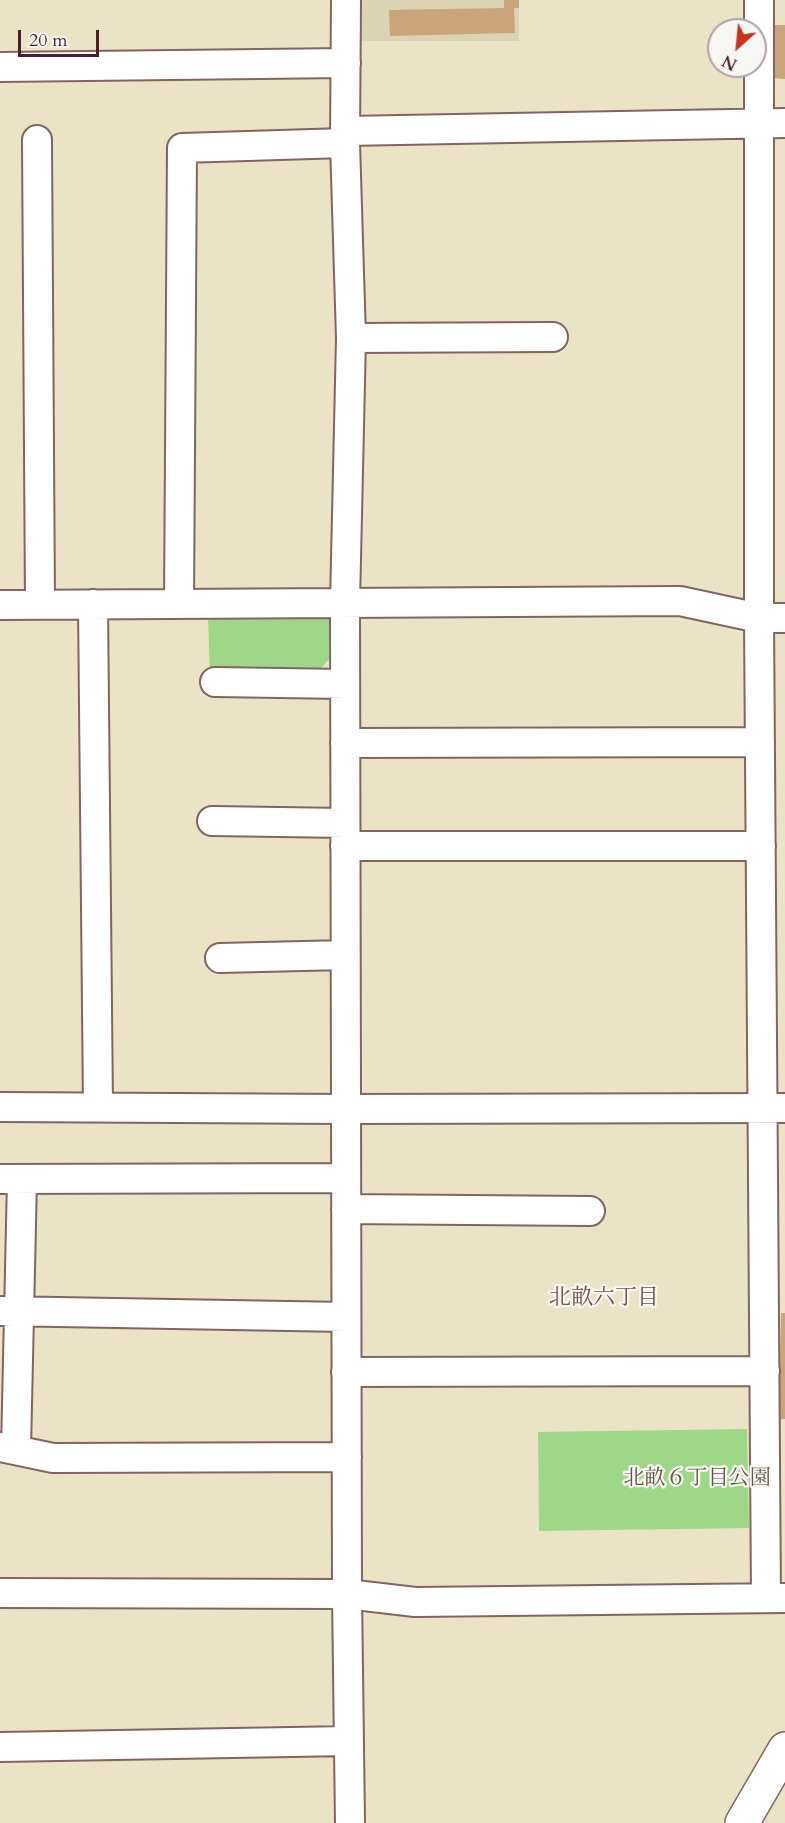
<!DOCTYPE html>
<html>
<head>
<meta charset="utf-8">
<style>
	body { margin:0 }
	#map { position:relative; width:785px; height:1823px; overflow:hidden; background:#ebe3c6; font-family:Cardo,serif }
	canvas { display:block }
	.north { position:absolute; left:707px; top:18px; width:60px; height:60px; box-sizing:border-box; background:#f6f6f2; border:2px solid #b1a0a2; border-radius:50%; rotate:207deg; font-size:16px; font-weight:700; line-height:24px; text-align:center; color:#4a1f2b }
	.north::after { content:''; display:block; margin:auto; width:21px; height:27px; background:#c8321e; clip-path:polygon(50% 0,100% 100%,50% 72%,0 100%) }
	.scale { position:absolute; left:18px; top:30px; width:81px; height:27px; box-sizing:border-box; border:3px solid #4a1f2b; border-top:0; padding-left:8px; font-size:18px; line-height:21px; white-space:nowrap; color:#4a1f2b; -webkit-text-stroke:4px #f6f6f2; paint-order:stroke }
</style>
</head>
<body>
<div id="map">
<canvas width="785" height="1823"></canvas>
<div class="north">N</div>
<div class="scale">20 m</div>
</div>
<script>
const ctx = document.querySelector('canvas').getContext('2d');
ctx.lineJoin = 'round';
function paint(path, color) { ctx.fillStyle = color; ctx.fill(path, 'evenodd'); }
const poly = rows => new Path2D(rows.map(r => 'M' + r).join(''));
function stroke(path, color, width, dash) { ctx.strokeStyle = color; ctx.lineWidth = width; ctx.lineCap = dash ? 'butt' : 'round'; ctx.setLineDash(dash || []); ctx.stroke(path); }
function write(font, color, halo, rows, align = 'center') {
  ctx.font = font + ' Cardo,"Noto Serif JP",serif'; ctx.lineWidth = 4.5; ctx.setLineDash([]); ctx.textBaseline = 'middle'; ctx.strokeStyle = halo; ctx.fillStyle = color; for (const [text, x, y, turn = 0] of rows) {
    ctx.save(); ctx.translate(x, y); ctx.rotate((+turn || 0) * Math.PI / 180); ctx.textAlign = isNaN(turn) ? turn : align; if (halo) ctx.strokeText(text, 0, 0); ctx.fillText(text, 0, 0); ctx.restore();
  }
}
paint(poly([
	[359,0,519,0,519,41,358,41]
]), '#dbd4b4');
paint(poly([
	[337,615,331,657,316,674,210,674,208,617],
	[747,1429,749,1528,539,1531,538,1432]
]), '#9fd789');
paint(poly([
	[504,0,519,0,519,8,514,8,515,33,390,36,389,10,504,8],
	[772,25,785,25,785,79,773,78],
	[781,1313,785,1313,785,1419,779,1419]
]), '#caa57a');
const minor = poly([
	[346,0,345,143,351,338,345,603,347,1594,350,1823],
	[759,0,759,618,766,1598],
	[0,67,346,63],
	[345,131,785,123],
	[37,140,40,604],
	[351,338,553,337],
	[93,604,98,1107],
	[179,604,182,148,345,143],
	[0,605,680,601,759,618,785,618],
	[215,682,345,684],
	[345,743,760,742],
	[212,821,345,823],
	[345,846,761,846],
	[220,958,345,955],
	[0,1107,346,1109,785,1108],
	[0,1179,346,1178],
	[346,1209,590,1211],
	[0,1311,346,1317],
	[346,1372,765,1371],
	[0,1447,53,1458,347,1457],
	[16,1450,22,1179],
	[0,1593,347,1594,415,1602,785,1598],
	[0,1747,349,1741]
]);
const tertiary = poly([
	[742,1823,785,1749]
]);
stroke(minor, '#826461', 32);
stroke(tertiary, '#826461', 36);
stroke(minor, '#fff', 28);
stroke(tertiary, '#fff', 33);
write('21px', '#645647', '#f6f6f2', [
	["北畝６丁目公園",697,1479]
]);
write('22px', '#774e47', '#f6f6f2', [
	["北畝六丁目",604,1299]
]);
</script>
</body>
</html>
